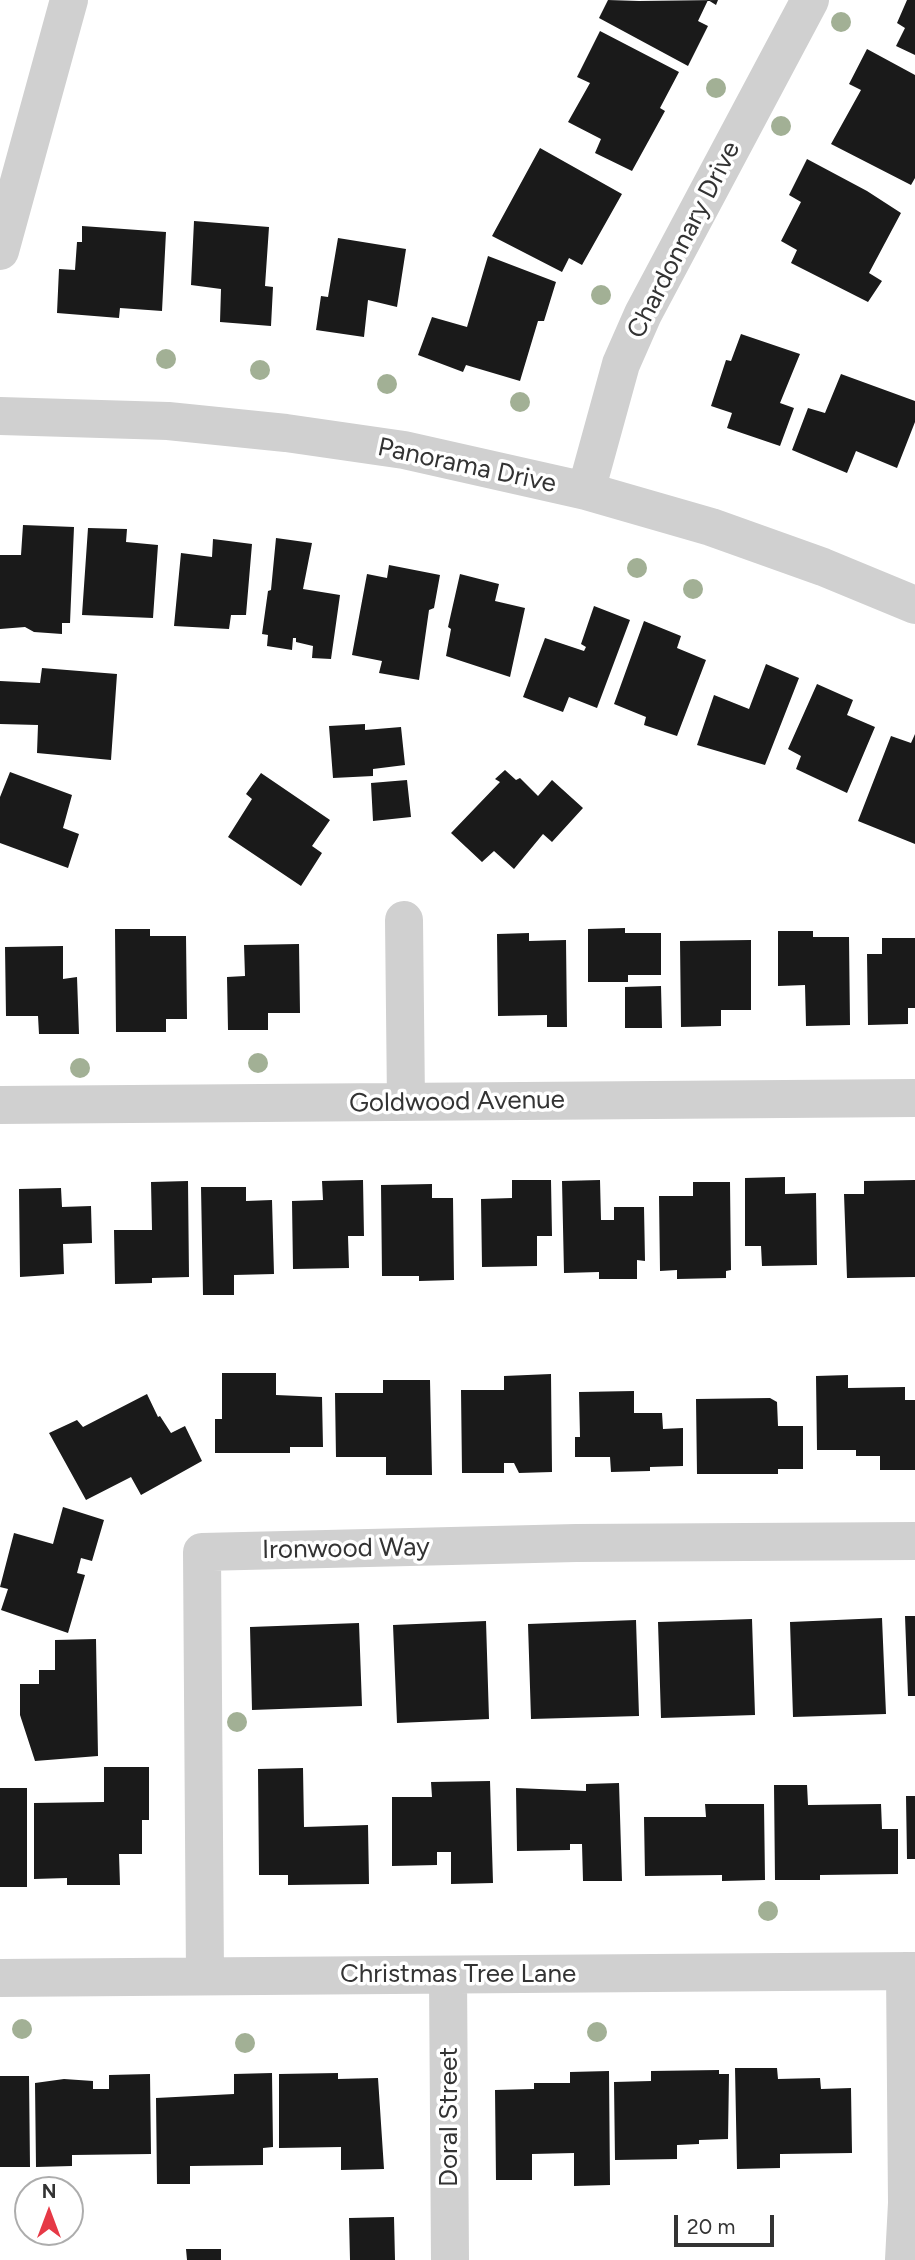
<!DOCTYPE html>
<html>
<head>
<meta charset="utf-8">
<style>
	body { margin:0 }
	#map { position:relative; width:915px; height:2260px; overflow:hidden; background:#fff; font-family:Figtree,sans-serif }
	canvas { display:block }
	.north { position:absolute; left:14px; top:2176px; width:70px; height:70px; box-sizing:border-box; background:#fff; border:2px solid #adadad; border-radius:50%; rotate:0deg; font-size:19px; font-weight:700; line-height:28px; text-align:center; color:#333 }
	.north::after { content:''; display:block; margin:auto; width:24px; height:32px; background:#e63946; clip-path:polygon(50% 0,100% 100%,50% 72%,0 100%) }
	.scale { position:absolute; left:674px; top:2215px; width:100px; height:32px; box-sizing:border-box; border:4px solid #333; border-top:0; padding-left:9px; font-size:21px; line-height:24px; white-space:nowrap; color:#333; -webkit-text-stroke:5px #fff; paint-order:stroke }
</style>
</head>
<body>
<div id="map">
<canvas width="915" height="2260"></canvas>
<div class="north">N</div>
<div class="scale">20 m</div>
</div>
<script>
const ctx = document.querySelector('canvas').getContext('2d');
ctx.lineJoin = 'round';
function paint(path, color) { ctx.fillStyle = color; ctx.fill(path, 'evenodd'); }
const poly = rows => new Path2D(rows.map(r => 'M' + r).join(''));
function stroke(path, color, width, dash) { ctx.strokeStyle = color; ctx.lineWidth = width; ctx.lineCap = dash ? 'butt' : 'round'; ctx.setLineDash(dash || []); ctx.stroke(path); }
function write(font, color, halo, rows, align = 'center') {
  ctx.font = font + ' Figtree,sans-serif'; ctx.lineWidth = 7; ctx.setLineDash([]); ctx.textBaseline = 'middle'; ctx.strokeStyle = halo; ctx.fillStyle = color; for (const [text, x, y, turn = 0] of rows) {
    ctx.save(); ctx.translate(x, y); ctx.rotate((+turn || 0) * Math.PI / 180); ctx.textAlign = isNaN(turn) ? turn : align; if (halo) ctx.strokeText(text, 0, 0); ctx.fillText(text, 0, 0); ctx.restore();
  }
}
paint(poly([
	[608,0,639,1,718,0,716,5,708,0,698,21,708,26,688,66,599,18],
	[907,0,915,0,915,55,896,46,905,28,897,23],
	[600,31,679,72,660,108,665,111,632,171,595,153,601,139,568,122,590,83,577,77],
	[867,49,915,75,915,178,911,185,831,144,861,90,849,84],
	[540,148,622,194,582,265,569,258,562,272,492,236],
	[807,159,867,191,901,213,869,273,882,281,868,302,791,263,797,250,781,241,801,202,789,195],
	[194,221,269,227,265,286,273,287,271,326,220,322,221,289,191,285],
	[82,226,166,232,162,311,120,308,119,318,57,313,59,269,75,270,77,242,82,242],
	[338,238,406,249,397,307,368,300,364,337,316,330,321,296,328,297],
	[488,256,556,282,544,321,538,321,520,381,466,365,463,372,418,355,432,317,467,327],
	[741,334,800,354,780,403,794,408,780,446,727,428,732,413,711,406,726,360,731,361],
	[841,374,915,401,915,422,897,468,856,451,847,473,792,450,808,408,825,413],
	[23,525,74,527,70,623,62,623,62,634,34,632,25,627,0,629,0,555,21,555],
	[88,528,127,529,126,542,158,545,153,618,82,615],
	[276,538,312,543,303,589,340,595,331,659,312,658,313,646,296,642,296,638,293,638,292,650,267,646,268,635,262,634,268,591,271,590],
	[213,539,252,544,246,615,231,615,229,629,174,626,181,553,212,557],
	[389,565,440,575,434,608,429,610,419,680,379,673,382,661,352,655,367,574,387,578],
	[460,574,499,584,495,601,525,608,510,677,446,656,451,629,448,627],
	[594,606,630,620,597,708,569,697,563,712,523,697,545,638,584,651,586,647,581,644],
	[644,621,681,636,677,648,706,660,677,736,644,725,646,717,614,704],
	[766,664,799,678,765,765,697,745,714,695,749,709],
	[42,668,117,674,111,760,37,753,38,725,0,724,0,681,40,683],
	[817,684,853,700,847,715,875,727,847,793,796,769,801,756,788,749],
	[365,724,365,730,401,727,405,765,373,769,373,776,333,778,329,726],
	[915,734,915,844,858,821,891,736,911,743],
	[505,770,516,780,520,778,538,796,552,780,583,808,552,842,543,834,514,869,494,851,482,862,451,833,500,782,495,779],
	[10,772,72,795,63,828,79,834,68,868,0,843,0,797],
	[261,773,330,820,312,846,322,853,301,886,228,837,252,799,246,794],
	[407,780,411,817,373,821,371,783],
	[625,928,625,933,661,933,661,975,628,975,628,982,588,982,588,929],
	[115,929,150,929,150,936,186,936,187,1019,166,1019,166,1032,116,1032],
	[778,931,813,931,813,937,849,937,850,1025,806,1026,805,985,778,986],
	[529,933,529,941,566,940,567,1027,547,1027,547,1015,498,1016,497,934],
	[882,938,915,938,915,1008,908,1008,908,1024,868,1025,867,954,882,954],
	[751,940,751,1010,721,1010,721,1026,681,1027,680,941],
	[299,944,300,1013,268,1013,268,1030,228,1030,227,977,245,976,244,945],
	[63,946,63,979,77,977,79,1034,39,1034,38,1016,6,1016,5,947],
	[661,986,662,1028,625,1028,625,987],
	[785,1177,785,1194,816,1193,817,1265,762,1266,761,1246,745,1246,745,1178],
	[363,1180,364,1236,348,1236,349,1268,293,1269,292,1201,323,1200,322,1181],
	[512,1180,551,1180,552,1236,537,1236,537,1266,482,1267,481,1199,512,1198],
	[600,1180,601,1220,614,1220,614,1207,644,1207,645,1261,637,1260,637,1279,599,1279,599,1272,564,1273,562,1181],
	[915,1180,915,1277,847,1278,844,1194,864,1194,864,1181],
	[188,1181,189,1277,152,1278,152,1283,115,1284,114,1230,152,1230,151,1182],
	[693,1182,730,1182,731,1270,726,1271,726,1278,677,1279,677,1270,660,1271,659,1196,693,1196],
	[432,1184,432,1198,453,1198,454,1280,419,1281,419,1276,382,1276,381,1185],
	[201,1187,246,1187,246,1201,272,1200,274,1274,234,1275,234,1295,203,1295],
	[61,1188,62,1207,91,1206,92,1243,63,1244,64,1274,20,1277,19,1189],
	[222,1373,276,1373,276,1395,322,1397,323,1447,290,1447,290,1453,215,1453,215,1419,222,1419],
	[551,1374,552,1472,519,1473,514,1463,504,1463,504,1473,462,1473,461,1390,504,1390,504,1376],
	[848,1375,848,1388,905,1387,905,1400,915,1400,915,1470,880,1470,880,1456,856,1456,856,1450,817,1450,816,1376],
	[383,1380,430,1380,432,1475,386,1475,386,1457,336,1457,335,1393,383,1393],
	[634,1391,634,1413,662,1413,663,1429,683,1428,683,1466,650,1467,650,1471,611,1472,610,1457,575,1457,575,1437,580,1437,579,1392],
	[147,1394,158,1417,160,1416,171,1433,185,1426,202,1461,141,1495,131,1477,86,1500,49,1433,77,1420,83,1427],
	[770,1398,777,1402,778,1426,803,1426,803,1469,778,1469,778,1474,697,1474,696,1399],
	[63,1507,104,1520,92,1561,81,1558,77,1573,85,1575,68,1633,1,1610,8,1589,0,1587,14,1533,53,1544],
	[905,1616,915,1616,915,1696,908,1696],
	[882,1618,886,1714,793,1717,790,1622],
	[752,1619,755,1715,661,1718,658,1622],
	[636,1620,639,1716,531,1719,528,1624],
	[486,1621,489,1719,397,1723,393,1625],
	[359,1623,362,1706,252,1710,250,1627],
	[96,1639,98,1756,35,1761,20,1715,20,1684,39,1684,39,1670,55,1670,55,1640],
	[104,1767,149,1767,149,1820,142,1820,142,1854,119,1854,120,1885,67,1885,67,1878,34,1879,34,1803,104,1802],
	[303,1768,304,1827,368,1825,369,1884,288,1885,288,1875,259,1875,258,1769],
	[490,1781,493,1883,451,1884,451,1852,437,1852,437,1865,392,1866,392,1797,432,1797,431,1782],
	[619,1783,622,1881,583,1881,582,1844,570,1844,570,1850,517,1851,516,1788,586,1791,586,1784],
	[774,1785,807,1785,808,1805,881,1804,882,1829,898,1829,898,1874,820,1875,820,1880,775,1880],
	[0,1788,27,1788,27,1887,0,1887],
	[906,1796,915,1796,915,1859,907,1859],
	[705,1804,764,1804,765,1880,722,1881,722,1875,645,1876,644,1817,706,1817],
	[735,2068,777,2068,778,2079,820,2078,821,2089,851,2088,852,2153,780,2154,780,2168,737,2169],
	[719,2070,719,2074,729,2074,728,2139,699,2140,699,2144,677,2145,677,2159,615,2160,614,2082,651,2081,651,2071],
	[609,2071,610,2185,574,2186,574,2153,532,2154,532,2180,496,2180,495,2090,534,2089,534,2083,570,2083,570,2072],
	[272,2073,273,2147,263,2148,263,2165,190,2166,190,2184,157,2184,156,2098,234,2094,234,2074],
	[338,2073,338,2079,378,2078,384,2169,341,2170,341,2147,279,2148,279,2074],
	[150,2074,151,2154,72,2155,72,2166,36,2167,35,2083,64,2079,93,2081,93,2089,109,2089,109,2075],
	[0,2076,29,2076,30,2167,0,2167],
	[394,2217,395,2260,350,2260,349,2218],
	[186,2249,221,2249,221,2260,187,2260]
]), '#1a1a1a');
stroke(poly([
	[0,251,69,0],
	[0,416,168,421,286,433,404,450,586,491,711,527,823,567,915,605],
	[586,491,621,364,643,314,810,0],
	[404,920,406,1102],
	[0,1105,915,1098],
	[448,1975,450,2260],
	[205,1976,202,1552,576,1543,915,1541],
	[0,1978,915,1971],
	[904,2260,907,2203,905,1971]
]), '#d0d0d0', 38);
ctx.fillStyle = '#a2b095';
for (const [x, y] of [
	[841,22],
	[716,88],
	[781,126],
	[601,295],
	[166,359],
	[260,370],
	[387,384],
	[520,402],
	[637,568],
	[693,589],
	[258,1063],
	[80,1068],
	[237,1722],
	[768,1911],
	[22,2029],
	[597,2032],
	[245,2043]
]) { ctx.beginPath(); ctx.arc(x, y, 10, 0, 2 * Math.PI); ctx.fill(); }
write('26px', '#333', '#fff', [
	["Chardonnary Drive",684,240,-63],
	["Panorama Drive",467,466,12],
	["Goldwood Avenue",457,1102,-1],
	["Ironwood Way",346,1549,-1],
	["Christmas Tree Lane",458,1974],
	["Doral Street",449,2117,-90]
]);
</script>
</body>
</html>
